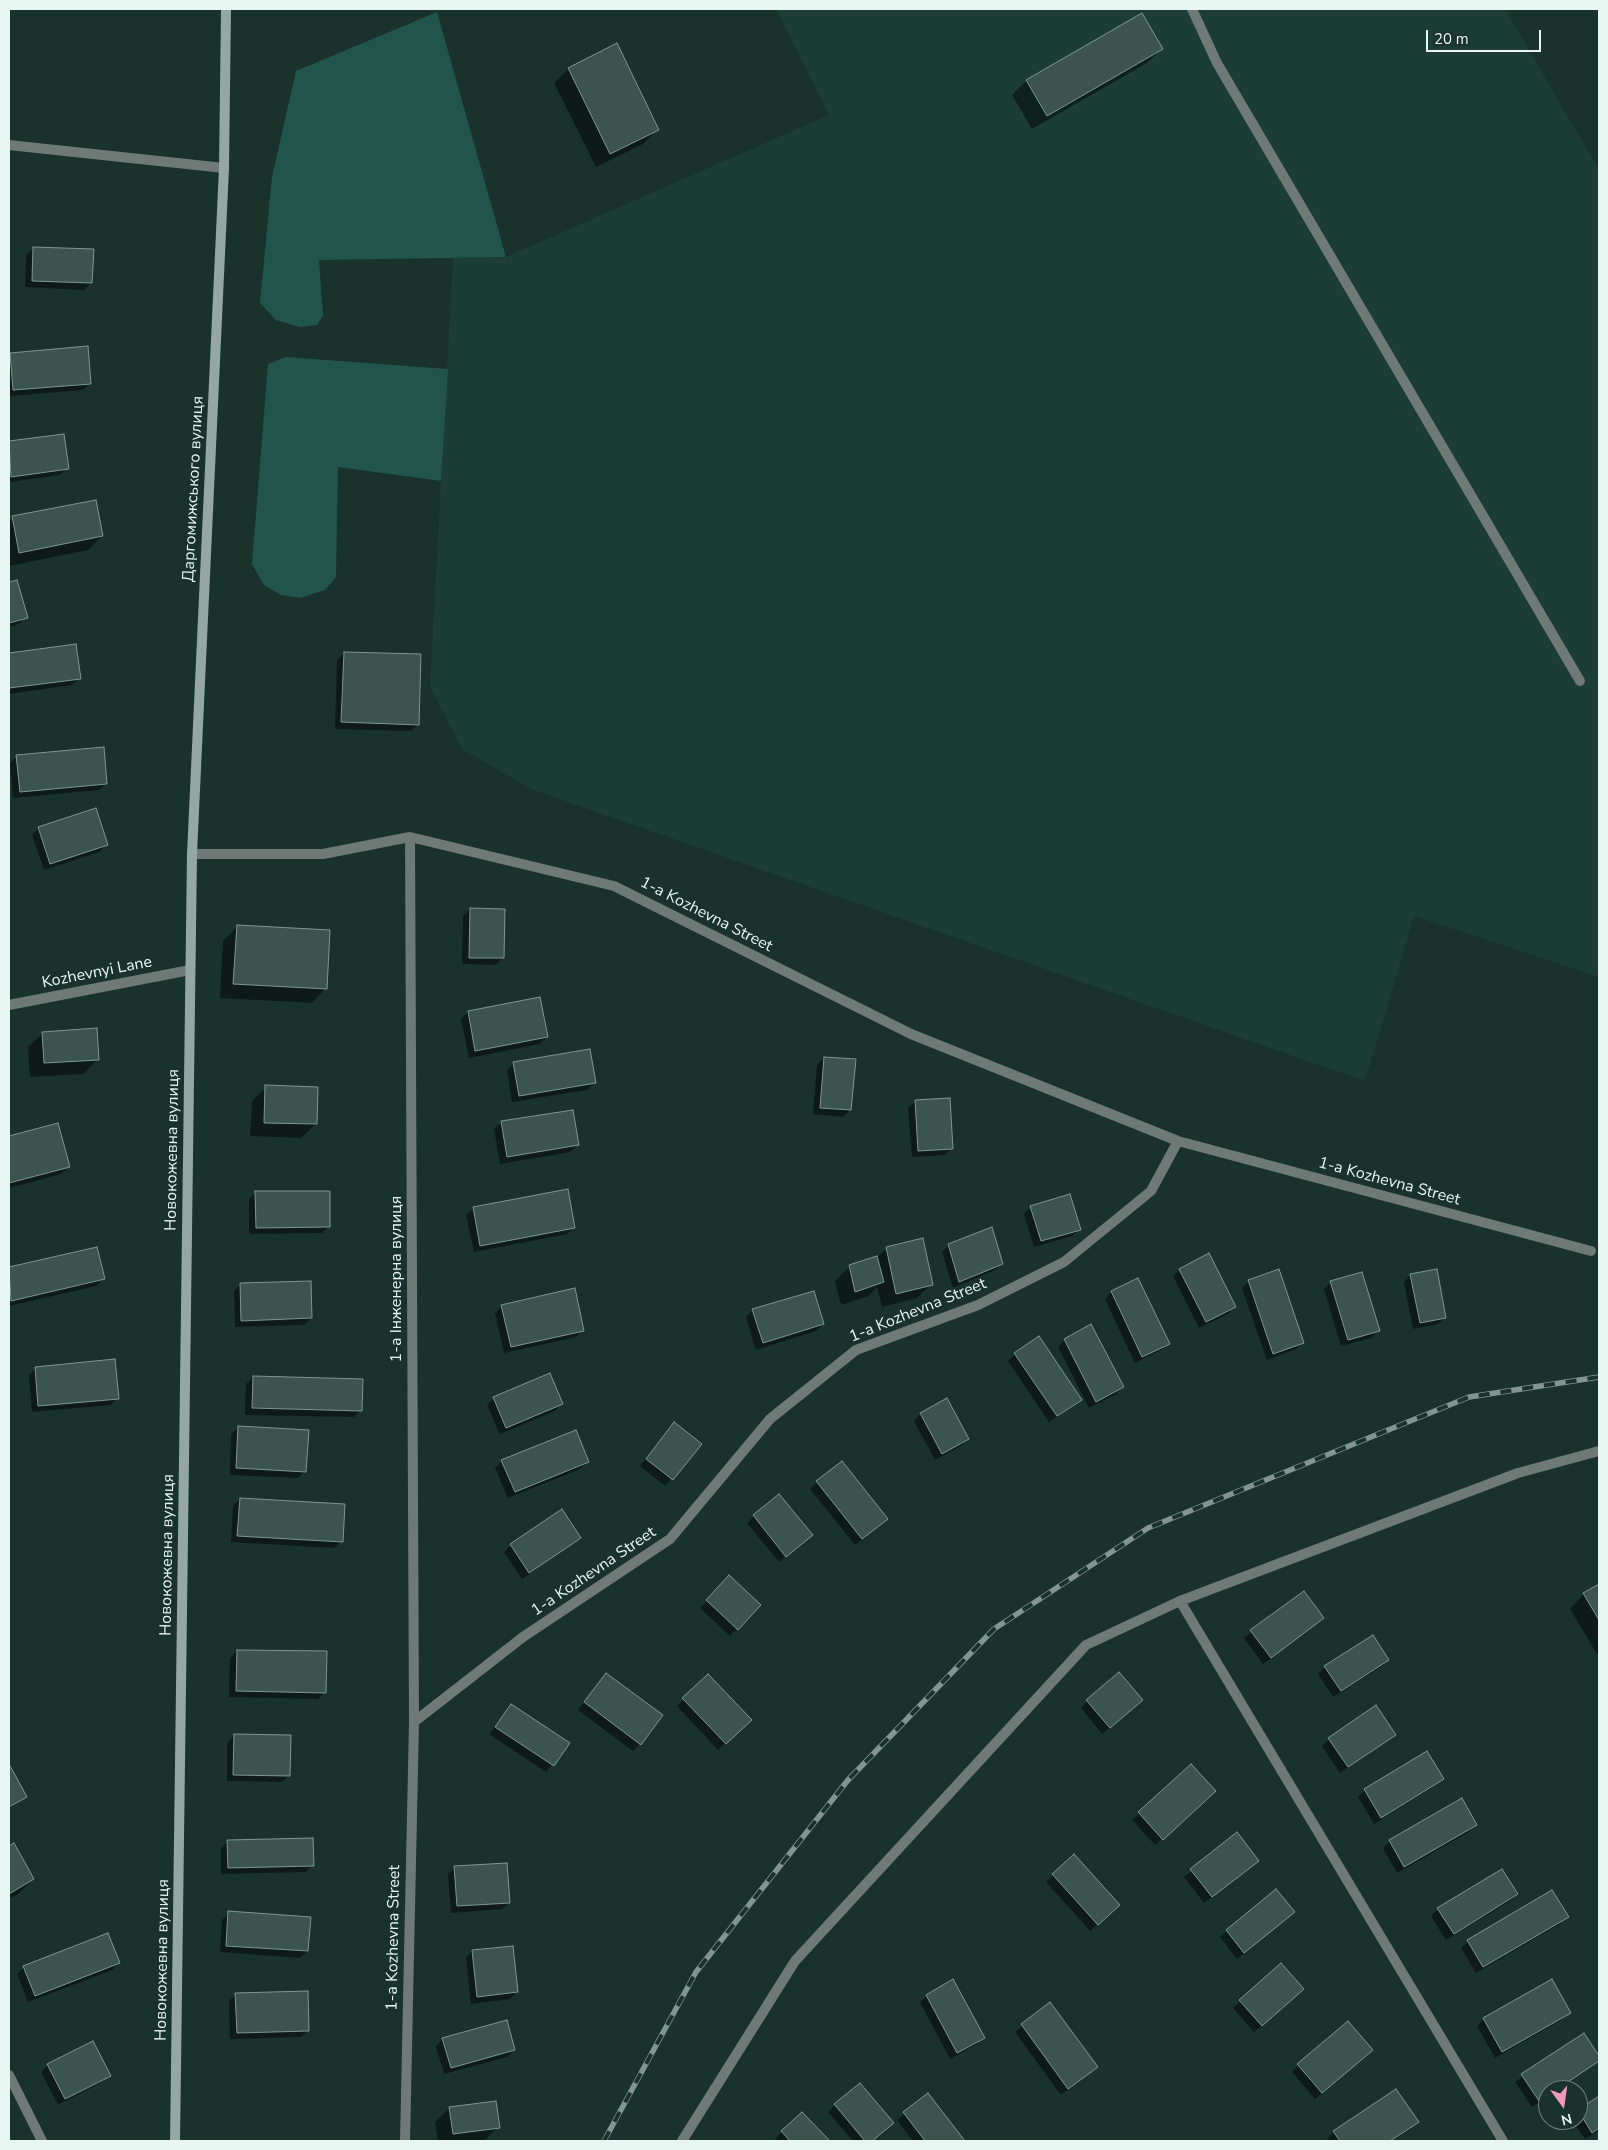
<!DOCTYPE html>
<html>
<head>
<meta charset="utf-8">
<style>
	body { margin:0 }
	#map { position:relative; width:1608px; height:2150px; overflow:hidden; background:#1a322c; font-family:"Nunito Sans",sans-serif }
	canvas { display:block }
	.frame { position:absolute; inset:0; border:10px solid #e8f6f2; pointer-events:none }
	.north { position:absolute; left:1538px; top:2080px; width:50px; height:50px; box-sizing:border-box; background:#1a322c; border:1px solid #6c807b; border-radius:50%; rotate:166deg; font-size:14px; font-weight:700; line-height:20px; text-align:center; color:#e8f6f2 }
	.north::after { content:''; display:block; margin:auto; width:18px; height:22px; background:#f09ab7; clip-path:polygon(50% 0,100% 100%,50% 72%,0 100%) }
	.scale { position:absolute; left:1426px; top:30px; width:115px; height:22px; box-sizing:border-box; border:2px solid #e8f6f2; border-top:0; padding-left:6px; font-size:15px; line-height:18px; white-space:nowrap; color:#e8f6f2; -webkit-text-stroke:4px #1a322c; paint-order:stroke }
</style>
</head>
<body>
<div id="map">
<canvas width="1608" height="2150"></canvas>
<div class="frame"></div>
<div class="north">N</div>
<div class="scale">20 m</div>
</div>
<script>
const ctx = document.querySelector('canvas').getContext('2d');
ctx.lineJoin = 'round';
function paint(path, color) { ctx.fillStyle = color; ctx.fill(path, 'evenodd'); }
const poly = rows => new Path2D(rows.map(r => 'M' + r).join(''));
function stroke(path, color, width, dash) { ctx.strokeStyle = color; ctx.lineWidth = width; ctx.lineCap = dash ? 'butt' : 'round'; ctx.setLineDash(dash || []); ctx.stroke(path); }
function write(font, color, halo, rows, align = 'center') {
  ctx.font = font + ' "Nunito Sans",sans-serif'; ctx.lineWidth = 4; ctx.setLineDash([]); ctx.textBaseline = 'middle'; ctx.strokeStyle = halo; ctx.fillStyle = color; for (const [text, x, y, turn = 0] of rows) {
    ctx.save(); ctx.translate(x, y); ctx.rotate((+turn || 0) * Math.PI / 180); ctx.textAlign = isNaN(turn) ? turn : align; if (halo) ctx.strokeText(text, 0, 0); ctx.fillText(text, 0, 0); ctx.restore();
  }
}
paint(poly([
	[776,9,1505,9,1599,170,1599,977,1414,916,1365,1081,531,789,462,749,430,687,453,258,506,257,829,115]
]), '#1b3d36');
paint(poly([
	[437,12,506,257,319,260,323,315,317,325,300,327,276,320,260,303,272,177,296,71],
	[286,357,448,369,441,481,338,467,336,577,325,590,300,598,281,595,264,585,252,564,268,364]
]), '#21554b');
paint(poly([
	[1162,49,1147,63,1032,129,1012,95,1026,81],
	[568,69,658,129,643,144,596,167,554,83],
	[33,248,91,283,84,290,25,287,26,255],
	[11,354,90,383,83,390,9,396],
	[63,435,67,468,60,475,9,482,9,442],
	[13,518,102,536,88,550,9,566,9,522],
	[16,581,26,617,19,624,9,627,9,583],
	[75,646,79,678,72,685,9,694,9,655],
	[344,653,418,724,411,731,335,729,337,660],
	[17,756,106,784,99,790,13,798,10,763],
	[39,828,106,845,99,852,44,870,32,835],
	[470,909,502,958,496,965,462,964,463,916],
	[237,927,326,988,312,1003,220,998,223,941],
	[539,998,547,1037,540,1044,469,1058,461,1019,468,1012],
	[43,1033,98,1059,83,1074,30,1077,28,1047],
	[824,1058,850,1110,843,1117,813,1114,817,1065],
	[514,1063,594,1083,587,1090,512,1102,507,1070],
	[266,1087,316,1124,301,1138,250,1136,252,1101],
	[915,1102,952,1148,945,1155,912,1157,908,1108],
	[501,1123,577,1145,570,1152,500,1164,494,1129],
	[57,1125,68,1167,61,1174,9,1188,9,1138],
	[256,1192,329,1226,322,1233,249,1234,249,1199],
	[1031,1207,1079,1230,1072,1236,1034,1247,1024,1214],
	[473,1208,574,1227,567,1234,474,1252,466,1215],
	[949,1245,1002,1263,995,1270,953,1288,942,1252],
	[96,1248,103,1279,96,1286,9,1306,9,1268],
	[887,1248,932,1284,917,1298,882,1307,877,1287,869,1296,841,1305,835,1281,850,1266,877,1258],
	[1180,1270,1235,1307,1228,1314,1199,1328,1173,1276],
	[1411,1275,1445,1317,1438,1324,1413,1329,1404,1282],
	[1249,1281,1303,1342,1296,1349,1267,1360,1242,1288],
	[1331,1282,1378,1331,1371,1338,1341,1346,1324,1289],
	[241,1284,311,1318,304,1325,235,1327,234,1291],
	[1112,1292,1168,1344,1161,1350,1135,1363,1105,1299],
	[502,1306,583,1330,576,1337,504,1353,495,1313],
	[753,1310,823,1324,816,1331,756,1350,746,1317],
	[1091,1326,1123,1387,1116,1394,1089,1408,1058,1347,1064,1340],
	[1015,1354,1080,1400,1049,1422,1008,1361],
	[36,1368,117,1398,111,1405,32,1412,29,1375],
	[253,1377,361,1410,354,1417,245,1415,246,1384],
	[494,1398,561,1404,555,1411,500,1434,487,1405],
	[947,1400,968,1439,961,1446,935,1460,914,1421,920,1414],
	[238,1428,305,1471,298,1478,230,1475,231,1434],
	[668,1430,700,1444,665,1486,640,1466],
	[502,1461,587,1462,580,1469,508,1498,495,1468],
	[817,1482,880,1525,855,1545,810,1489],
	[240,1499,341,1541,334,1548,231,1542,233,1506],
	[754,1516,804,1542,779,1562,747,1523],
	[580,1538,522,1579,504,1552,511,1545],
	[729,1577,759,1605,730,1636,700,1608],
	[1599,1585,1599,1653,1597,1654,1570,1609,1584,1594],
	[1303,1592,1323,1618,1263,1664,1244,1638],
	[237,1651,324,1693,318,1699,229,1697,230,1658],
	[1388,1660,1381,1667,1333,1697,1318,1674,1325,1667],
	[708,1676,750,1720,718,1750,677,1706],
	[600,1682,640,1744,633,1751,578,1710],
	[1087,1701,1134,1707,1102,1734,1081,1708],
	[511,1706,568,1744,546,1772,489,1734],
	[1394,1735,1340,1773,1322,1746,1329,1739],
	[234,1736,289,1775,282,1782,227,1781,227,1743],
	[1426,1752,1442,1778,1436,1785,1374,1824,1358,1797,1365,1790],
	[9,1766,25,1797,9,1809],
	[1191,1766,1207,1798,1155,1845,1132,1820],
	[1476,1825,1469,1832,1397,1873,1383,1848,1390,1841],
	[1237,1834,1257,1861,1204,1903,1184,1877],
	[228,1841,312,1865,306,1872,221,1874,221,1848],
	[13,1845,33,1879,19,1893,9,1899,9,1848],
	[1074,1856,1112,1912,1090,1931,1046,1882],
	[455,1867,509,1903,502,1909,451,1913,448,1874],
	[1517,1894,1510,1901,1446,1940,1431,1916,1438,1909],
	[1293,1912,1237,1959,1220,1937,1227,1931],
	[229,1913,307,1951,300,1958,220,1952,222,1920],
	[1567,1917,1560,1924,1476,1973,1461,1948,1468,1941],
	[472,1951,517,1992,510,1999,471,2004,466,1958],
	[119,1963,112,1970,28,2002,17,1974,24,1967],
	[1281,1965,1296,1996,1254,2032,1233,2008],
	[1552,1981,1569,2012,1563,2019,1495,2058,1477,2026,1484,2019],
	[236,1994,308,2030,301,2037,230,2039,229,2001],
	[927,1996,984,2038,977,2044,950,2059,920,2002],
	[1050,2004,1096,2067,1061,2095,1015,2032],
	[1584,2035,1599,2060,1558,2090,1548,2090,1548,2097,1532,2107,1515,2082],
	[443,2039,514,2050,507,2057,444,2074,436,2046],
	[1364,2056,1315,2099,1292,2072,1298,2065],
	[48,2065,109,2075,102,2082,58,2105,41,2072],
	[1396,2090,1417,2122,1410,2128,1391,2141,1328,2141,1327,2139,1334,2132],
	[927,2095,964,2141,913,2141,897,2120],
	[1599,2098,1599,2130,1585,2139,1572,2120,1578,2120,1578,2111],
	[835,2105,885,2130,871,2141,853,2141,828,2112],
	[450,2108,498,2127,484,2141,438,2141,435,2122],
	[802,2113,829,2141,777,2141,775,2139]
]), '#0007');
const building = poly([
	[1142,13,1163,49,1047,116,1026,80,1142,13],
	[617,43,659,130,610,154,568,68,617,43],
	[33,247,94,249,92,283,32,281,33,247],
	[88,346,91,384,13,390,10,353,88,346],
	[64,434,69,469,11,477,9,441,64,434],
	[96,500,103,536,19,553,12,516,96,500],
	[17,580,28,618,9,623,9,582,17,580],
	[76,644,81,679,9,688,9,653,76,644],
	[344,652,421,654,419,725,341,722,344,652],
	[104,747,107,784,20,792,16,755,104,747],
	[96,808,108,845,50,864,38,827,96,808],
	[470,908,505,909,504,958,469,958,470,908],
	[237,925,330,930,327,989,233,984,237,925],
	[540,997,548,1037,475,1051,468,1011,540,997],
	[97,1028,99,1060,44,1063,42,1032,97,1028],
	[590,1049,596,1083,519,1096,513,1062,590,1049],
	[824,1057,856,1059,851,1110,820,1108,824,1057],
	[265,1085,318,1087,317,1124,264,1123,265,1085],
	[950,1098,953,1149,918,1151,915,1100,950,1098],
	[573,1110,579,1145,507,1157,501,1121,573,1110],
	[58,1123,70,1167,9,1183,9,1136,58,1123],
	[568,1189,575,1228,480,1246,473,1207,568,1189],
	[255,1191,330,1191,330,1227,256,1228,255,1191],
	[1070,1194,1081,1230,1041,1241,1030,1206,1070,1194],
	[992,1227,1003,1264,959,1282,948,1244,992,1227],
	[923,1238,933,1285,896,1294,886,1247,923,1238],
	[97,1247,105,1279,11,1301,9,1267,97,1247],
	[1209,1253,1236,1307,1206,1322,1179,1269,1209,1253],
	[877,1256,884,1282,855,1292,849,1265,877,1256],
	[1279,1269,1304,1343,1273,1354,1248,1280,1279,1269],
	[1437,1269,1446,1318,1420,1323,1410,1274,1437,1269],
	[1362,1272,1380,1331,1348,1340,1330,1281,1362,1272],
	[1138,1278,1170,1344,1142,1357,1111,1291,1138,1278],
	[311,1281,312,1318,241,1321,240,1283,311,1281],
	[575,1288,584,1331,511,1347,501,1305,575,1288],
	[814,1291,824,1324,763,1343,752,1309,814,1291],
	[1091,1324,1124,1387,1096,1402,1064,1339,1091,1324],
	[1039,1336,1082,1400,1057,1416,1014,1353,1039,1336],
	[115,1359,119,1399,38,1406,35,1367,115,1359],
	[550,1373,563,1404,506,1428,493,1397,550,1373],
	[253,1376,363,1379,362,1411,252,1408,253,1376],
	[947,1398,969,1439,942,1454,920,1413,947,1398],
	[674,1422,702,1444,673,1480,646,1459,674,1422],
	[238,1426,309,1430,306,1472,236,1468,238,1426],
	[576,1430,589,1462,515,1492,501,1460,576,1430],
	[842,1461,888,1519,862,1539,816,1481,842,1461],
	[779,1494,813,1535,786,1557,753,1515,779,1494],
	[240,1498,345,1504,343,1542,237,1536,240,1498],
	[562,1509,581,1538,529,1573,510,1544,562,1509],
	[729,1575,761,1605,738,1630,706,1600,729,1575],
	[1599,1584,1599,1620,1583,1593,1599,1584],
	[1304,1591,1324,1618,1271,1658,1250,1630,1304,1591],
	[1373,1635,1389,1660,1341,1691,1324,1666,1373,1635],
	[237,1650,327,1651,326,1693,236,1691,237,1650],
	[1119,1672,1143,1700,1110,1728,1086,1700,1119,1672],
	[606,1673,663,1715,641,1745,584,1702,606,1673],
	[708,1674,752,1720,726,1744,682,1698,708,1674],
	[511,1704,570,1743,554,1766,495,1727,511,1704],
	[1376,1705,1396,1735,1348,1767,1328,1738,1376,1705],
	[234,1734,291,1735,290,1776,233,1775,234,1734],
	[1427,1751,1444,1779,1381,1818,1364,1789,1427,1751],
	[9,1764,27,1797,9,1807,9,1764],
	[1191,1764,1216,1791,1163,1840,1138,1812,1191,1764],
	[1462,1798,1477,1825,1404,1867,1389,1840,1462,1798],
	[1237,1832,1259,1861,1212,1897,1190,1869,1237,1832],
	[313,1838,314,1866,228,1868,227,1840,313,1838],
	[14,1843,34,1879,9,1894,9,1846,14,1843],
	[1074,1854,1120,1905,1098,1925,1052,1874,1074,1854],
	[507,1863,510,1903,457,1906,454,1866,507,1863],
	[1502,1869,1518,1894,1454,1934,1437,1908,1502,1869],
	[1276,1889,1295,1912,1244,1953,1226,1930,1276,1889],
	[1552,1890,1569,1917,1483,1967,1467,1940,1552,1890],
	[228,1911,311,1917,308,1951,226,1946,228,1911],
	[108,1933,120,1963,35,1996,23,1966,108,1933],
	[513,1946,518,1992,477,1997,472,1950,513,1946],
	[1281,1963,1304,1989,1262,2026,1239,2000,1281,1963],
	[953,1979,985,2038,957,2053,926,1995,953,1979],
	[1552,1979,1571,2013,1502,2052,1483,2018,1552,1979],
	[308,1991,309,2031,237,2033,235,1993,308,1991],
	[1050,2002,1098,2067,1068,2089,1021,2024,1050,2002],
	[507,2020,515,2050,451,2068,442,2038,507,2020],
	[1348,2021,1373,2050,1322,2093,1297,2064,1348,2021],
	[1584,2033,1599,2056,1599,2061,1556,2090,1548,2090,1548,2096,1539,2101,1521,2074,1584,2033],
	[93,2041,111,2076,65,2099,47,2064,93,2041],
	[860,2083,894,2123,872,2141,865,2141,834,2104,860,2083],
	[1396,2089,1419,2122,1390,2141,1340,2141,1333,2131,1396,2089],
	[928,2093,965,2141,925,2141,903,2112,928,2093],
	[1599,2096,1599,2128,1592,2133,1578,2110,1599,2096],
	[496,2101,500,2128,453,2134,449,2107,496,2101],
	[802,2112,830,2141,790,2141,781,2131,802,2112]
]);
paint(building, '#3b544e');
stroke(building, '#7d9891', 1);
stroke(poly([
	[1192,9,1217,63,1580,681],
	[1180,1601,1518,1473,1599,1451]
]), '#6f7a77', 10);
stroke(poly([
	[9,145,224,168],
	[192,854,323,854,410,837,614,886,911,1034,1178,1141,1591,1251],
	[9,1005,190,970],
	[414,1722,523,1637,670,1539,770,1419,856,1350,978,1305,1064,1262,1151,1191,1178,1141],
	[9,2075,42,2141],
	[405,2141,414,1722,410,837],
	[682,2141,795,1961,1086,1645,1180,1601,1503,2141]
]), '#6f7a77', 10);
stroke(poly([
	[175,2141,192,854,224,168,226,9]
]), '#94a7a2', 10);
const rail = poly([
	[604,2141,696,1972,848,1780,994,1629,1148,1528,1469,1397,1599,1377]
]);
stroke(rail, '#829590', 5.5);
stroke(rail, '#1a322c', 4, [11]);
write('16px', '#e8f6f2', '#1a322c', [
	["Даргомижського вулиця",194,489,-87],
	["1-a Kozhevna Street",706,915,27],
	["Kozhevnyi Lane",97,973,-11],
	["Новокожевна вулиця",173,1150,-89],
	["1-a Kozhevna Street",1389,1182,15],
	["1-а Інженерна вулиця",397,1279,-90],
	["1-a Kozhevna Street",918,1311,-22],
	["Новокожевна вулиця",168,1555,-89],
	["1-a Kozhevna Street",594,1572,-34],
	["1-a Kozhevna Street",394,1938,-89],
	["Новокожевна вулиця",163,1960,-89]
]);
</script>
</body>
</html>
